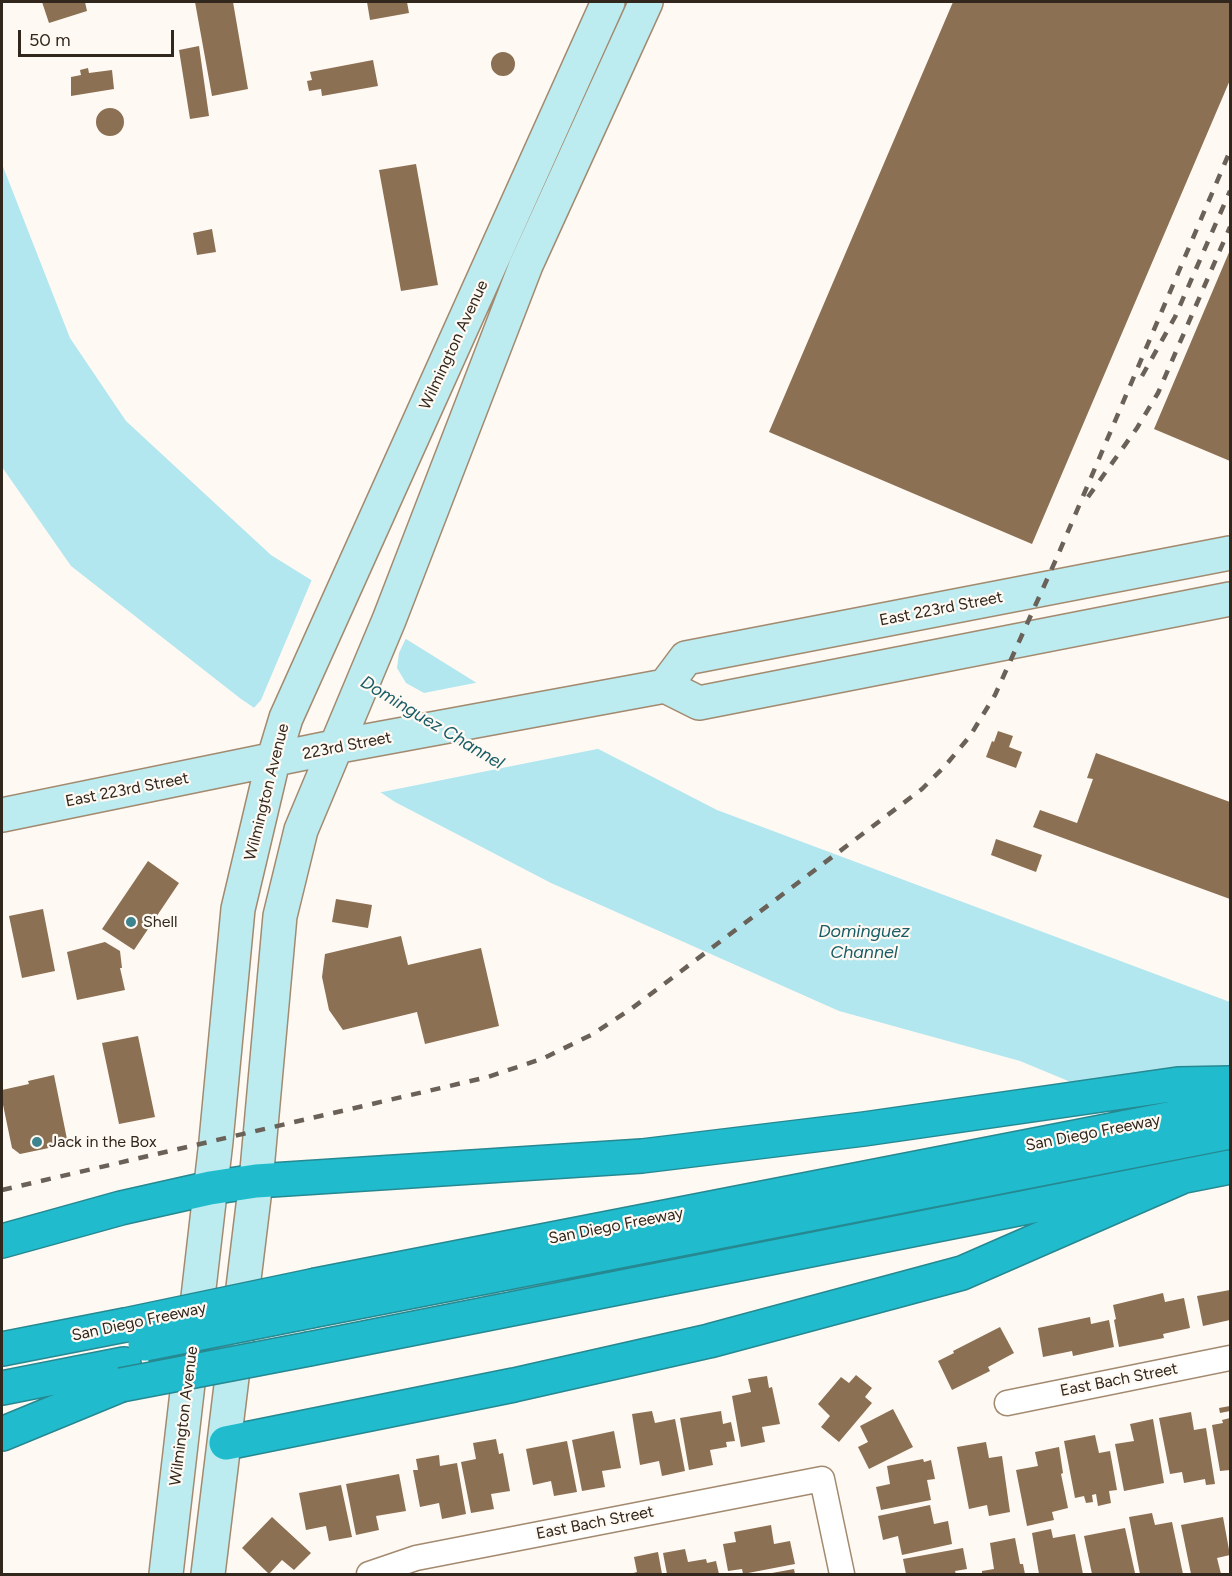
<!DOCTYPE html>
<html>
<head>
<meta charset="utf-8">
<style>
	body { margin:0 }
	#map { position:relative; width:1232px; height:1576px; overflow:hidden; background:#fff9f3; font-family:Figtree,sans-serif }
	canvas { display:block }
	.frame { position:absolute; inset:0; border:3px solid #31271c; pointer-events:none }
	.scale { position:absolute; left:18px; top:30px; width:156px; height:27px; box-sizing:border-box; border:3px solid #31271c; border-top:0; padding-left:8px; font-size:18px; line-height:21px; white-space:nowrap; color:#31271c; -webkit-text-stroke:4px #fff9f3; paint-order:stroke }
</style>
</head>
<body>
<div id="map">
<canvas width="1232" height="1576"></canvas>
<div class="frame"></div>
<div class="scale">50 m</div>
</div>
<script>
const ctx = document.querySelector('canvas').getContext('2d');
ctx.lineJoin = 'round';
function paint(path, color) { ctx.fillStyle = color; ctx.fill(path, 'evenodd'); }
const poly = rows => new Path2D(rows.map(r => 'M' + r).join(''));
function stroke(path, color, width, dash) { ctx.strokeStyle = color; ctx.lineWidth = width; ctx.lineCap = dash ? 'butt' : 'round'; ctx.setLineDash(dash || []); ctx.stroke(path); }
function write(font, color, halo, rows, align = 'center') {
  ctx.font = font + ' Figtree,sans-serif'; ctx.lineWidth = 4.5; ctx.setLineDash([]); ctx.textBaseline = 'middle'; ctx.strokeStyle = halo; ctx.fillStyle = color; for (const [text, x, y, turn = 0] of rows) {
    ctx.save(); ctx.translate(x, y); ctx.rotate((+turn || 0) * Math.PI / 180); ctx.textAlign = isNaN(turn) ? turn : align; if (halo) ctx.strokeText(text, 0, 0); ctx.fillText(text, 0, 0); ctx.restore();
  }
}
paint(poly([
	[2,164,70,338,126,421,271,555,509,703,717,810,1230,1002,1230,1148,1020,1061,839,1011,551,883,395,802,241,699,71,566,2,467]
]), '#b3e7ef');
paint(poly([
	[313,577,407,636,399,653,397,668,406,683,424,693,480,682,511,701,602,748,377,793,252,710,261,700]
]), '#fff9f3');
paint(poly([
	[42,2,85,2,87,11,49,23],
	[195,2,233,2,248,89,212,96],
	[367,2,407,2,409,13,370,20],
	[953,2,1230,2,1230,80,1032,544,769,432],
	[199,46,209,116,190,119,179,50],
	'491 64a12 12 0 1 1 24 0a12 12 0 1 1-24 0Z',
	[373,60,378,86,322,96,321,89,309,91,307,81,312,80,310,72],
	[88,68,89,73,112,70,114,89,71,96,71,77,81,75,80,70],
	'96 122a14 14 0 1 1 28 0a14 14 0 1 1-28 0Z',
	[416,164,438,285,401,291,379,170],
	[212,229,216,252,197,255,193,233],
	[1230,250,1230,461,1154,429],
	[998,731,1013,736,1009,747,1022,752,1016,768,986,757,992,741,994,742],
	[1096,753,1230,802,1230,899,1033,827,1040,810,1077,823,1093,779,1087,778],
	[996,839,1042,855,1036,872,991,855],
	[148,861,179,883,134,950,102,929],
	[336,899,372,905,368,928,332,922],
	[43,909,55,971,22,978,9,916],
	[401,936,408,965,481,948,499,1026,425,1044,417,1012,343,1030,329,1010,322,977,325,954],
	[105,942,120,951,122,968,120,968,125,990,77,1000,67,952],
	[138,1036,155,1117,119,1124,102,1043],
	[54,1075,68,1144,20,1154,12,1148,2,1100,2,1090,29,1084,28,1081],
	[1230,1290,1230,1320,1203,1326,1197,1296],
	[1163,1293,1165,1302,1184,1298,1190,1328,1163,1334,1164,1338,1119,1347,1114,1320,1116,1319,1113,1305],
	[1090,1317,1091,1324,1109,1320,1114,1347,1073,1356,1072,1351,1043,1357,1038,1328],
	[1000,1327,1014,1353,988,1367,990,1371,952,1390,938,1361,954,1353,953,1351],
	[856,1375,872,1388,865,1397,872,1403,839,1442,821,1427,830,1416,818,1404,841,1377,849,1383],
	[767,1376,769,1388,772,1387,780,1424,762,1427,765,1442,741,1447,732,1396,751,1392,748,1379],
	[1230,1406,1230,1411,1220,1413,1219,1408],
	[893,1409,913,1447,869,1469,858,1447,868,1442,860,1426],
	[652,1411,655,1423,675,1419,685,1471,662,1476,659,1461,640,1465,632,1414],
	[721,1411,723,1424,731,1422,735,1441,726,1442,727,1447,710,1450,713,1465,689,1470,680,1418],
	[1191,1412,1194,1430,1206,1428,1215,1484,1206,1485,1205,1479,1184,1483,1182,1472,1170,1474,1159,1418],
	[1230,1418,1230,1470,1220,1471,1212,1425,1223,1423,1222,1420],
	[1153,1419,1164,1483,1124,1491,1115,1444,1134,1441,1130,1424],
	[614,1431,621,1468,602,1471,605,1487,582,1491,572,1440],
	[1095,1435,1099,1453,1110,1451,1117,1490,1109,1491,1111,1503,1098,1506,1096,1494,1092,1495,1093,1502,1086,1503,1084,1496,1075,1498,1064,1441],
	[496,1439,499,1454,503,1453,510,1491,491,1494,494,1509,471,1513,461,1462,476,1459,473,1443],
	[567,1441,577,1492,554,1496,551,1481,533,1485,526,1449],
	[986,1442,989,1458,1002,1456,1010,1512,989,1516,987,1505,969,1509,957,1447],
	[1059,1447,1063,1473,1061,1474,1068,1508,1052,1512,1054,1520,1027,1526,1016,1470,1038,1466,1035,1452],
	[439,1455,440,1466,457,1463,466,1514,442,1519,439,1503,420,1507,413,1470,418,1470,416,1459],
	[923,1459,924,1462,931,1460,935,1479,927,1480,931,1500,881,1510,876,1487,890,1484,887,1466],
	[399,1474,406,1511,376,1516,379,1530,356,1535,346,1484],
	[341,1485,352,1537,329,1541,326,1526,306,1530,299,1493],
	[930,1505,934,1524,948,1521,952,1544,902,1555,898,1536,883,1540,878,1516],
	[1152,1513,1155,1525,1172,1522,1183,1574,1160,1574,1160,1573,1140,1574,1129,1517],
	[272,1517,311,1553,294,1570,282,1560,269,1574,242,1548],
	[1223,1517,1230,1555,1217,1558,1221,1574,1191,1574,1181,1525],
	[771,1525,774,1544,790,1541,795,1564,743,1574,742,1569,728,1571,723,1544,736,1542,734,1532],
	[1125,1528,1135,1573,1092,1574,1084,1536],
	[1051,1529,1053,1538,1075,1534,1083,1574,1039,1574,1032,1533],
	[1015,1538,1020,1564,1023,1564,1025,1574,982,1574,982,1571,994,1569,990,1543],
	[963,1548,967,1569,955,1571,956,1574,906,1574,903,1559],
	[685,1549,688,1562,706,1559,707,1563,716,1561,719,1574,667,1574,663,1553],
	[658,1552,662,1574,630,1574,637,1572,634,1557],
	[794,1569,795,1574,772,1574,772,1573]
]), '#8b7053');
const minor = poly([
	[1007,1403,1230,1358],
	[369,1574,416,1558,822,1479,842,1574]
]);
const secondary = poly([
	[665,686,686,658,1230,553],
	[2,815,334,747,665,686,699,703,1230,599],
	[166,1574,216,1141,238,909,273,761,286,718,608,2],
	[208,1574,256,1181,280,916,301,830,389,620,526,265,646,2]
]);
const motorway = poly([
	[2,1241,121,1208,210,1188,256,1181,642,1156,864,1129,1178,1084,1230,1083],
	[316,1285,1230,1107],
	[311,1311,1230,1132],
	[2,1349,125,1325],
	[309,1349,1230,1167],
	[2,1388,124,1364],
	[2,1434,121,1385],
	[226,1443,514,1385,709,1341,962,1273,1184,1176]
]);
stroke(minor, '#a38a6f', 27);
stroke(secondary, '#a38a6f', 36);
stroke(motorway, '#268890', 36);
stroke(minor, '#fff', 24);
stroke(secondary, '#bcebf0', 33);
stroke(motorway, '#20bcce', 33);
stroke(poly([
	[1142,376,1175,317,1230,191],
	[1088,497,1137,428,1158,393,1230,227],
	[2,1190,488,1077,544,1058,593,1034,631,1009,922,789,945,766,970,736,995,695,1058,555,1230,151]
]), '#6a6158', 4.5, [10, 10]);
const motorwayBridge = poly([
	[125,1325,316,1285],
	[145,1344,311,1311],
	[121,1385,309,1349]
]);
stroke(motorwayBridge, '#268890', 36, []);
stroke(motorwayBridge, '#20bcce', 33);
for (const [x, y, r, color] of [
	[131,922,6,"#3e848f"],
	[37,1142,6,"#3e848f"]
]) { const dot = new Path2D(); dot.arc(x, y, r, 0, 2 * Math.PI); ctx.fillStyle = color; ctx.fill(dot); stroke(dot, '#fff9f3', 2); }
write('16px', '#31271c', '#fff9f3', [
	["Wilmington Avenue",454,345,-65],
	["East 223rd Street",941,609,-11],
	["223rd Street",347,746,-11],
	["East 223rd Street",127,790,-11],
	["Wilmington Avenue",267,792,-76],
	["San Diego Freeway",1093,1133,-11],
	["San Diego Freeway",616,1226,-11],
	["San Diego Freeway",139,1322,-12],
	["East Bach Street",1119,1380,-11],
	["Wilmington Avenue",184,1416,-83],
	["East Bach Street",595,1523,-11]
]);
write('16px', '#31271c', '#fff9f3', [
	["Shell",143,922],
	["Jack in the Box",49,1142]
], 'left');
write('italic 18px', '#195d66', '#fff9f3', [
	["Dominguez Channel",432,723,31],
	["Dominguez",864,932],
	["Channel",864,953]
]);
</script>
</body>
</html>
